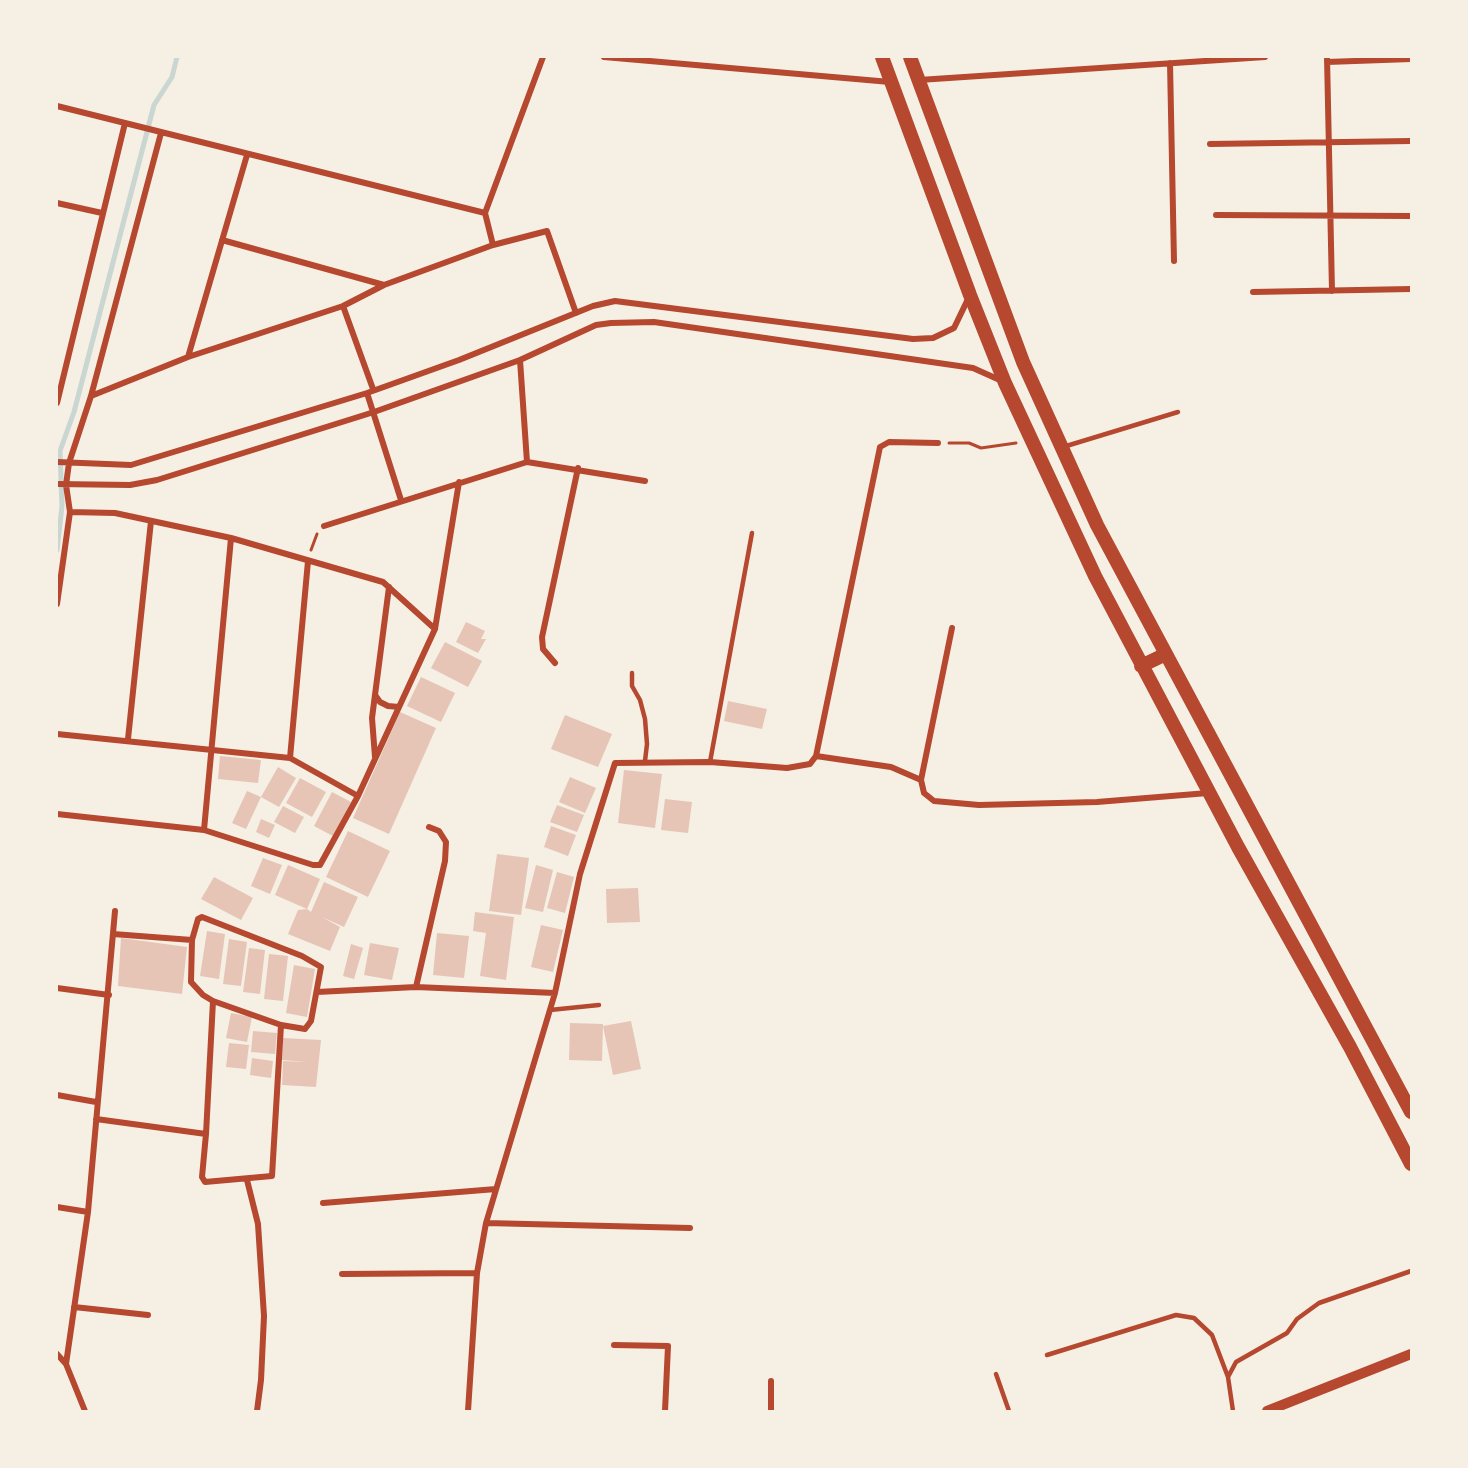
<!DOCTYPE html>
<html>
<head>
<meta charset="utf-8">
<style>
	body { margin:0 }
	#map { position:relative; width:1468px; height:1468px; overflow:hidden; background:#f6efe4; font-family:Jost,sans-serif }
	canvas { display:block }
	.frame { position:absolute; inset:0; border:58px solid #f6efe4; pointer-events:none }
</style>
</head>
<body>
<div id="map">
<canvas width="1468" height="1468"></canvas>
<div class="frame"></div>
</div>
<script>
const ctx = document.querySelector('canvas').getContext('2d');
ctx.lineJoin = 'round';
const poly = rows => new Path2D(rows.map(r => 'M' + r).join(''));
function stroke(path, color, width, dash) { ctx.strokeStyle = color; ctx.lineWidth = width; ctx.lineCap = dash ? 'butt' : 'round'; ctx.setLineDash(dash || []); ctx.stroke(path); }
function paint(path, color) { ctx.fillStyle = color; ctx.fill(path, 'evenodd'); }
stroke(poly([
	[57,550,62,506,60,451,74,412,154,105,172,77,177,57]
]), '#c9d6d2', 5);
paint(poly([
	[466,622,485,631,481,639,486,639,478,653,456,642],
	[445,642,482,661,468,687,431,668],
	[421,677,455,693,441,722,407,706],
	[728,701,767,709,762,729,724,721],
	[400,712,436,728,389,834,353,818],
	[565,715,612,734,598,767,551,749],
	[220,756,261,760,258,783,218,779],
	[278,767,296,778,279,807,261,797],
	[624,770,662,774,655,828,618,823],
	[570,777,596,788,585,813,559,802],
	[300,778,326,792,312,817,286,803],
	[247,791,261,797,246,829,232,823],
	[332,792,351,802,333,836,314,826],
	[665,799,692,802,688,833,661,830],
	[557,805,584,815,577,832,550,822],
	[283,806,304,817,295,833,274,822],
	[261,819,275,825,269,838,256,832],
	[551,826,576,835,568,856,544,847],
	[348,831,390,851,368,897,326,877],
	[497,854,529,858,521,915,489,911],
	[263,858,282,865,270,894,251,886],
	[288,865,320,879,307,909,275,895],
	[536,865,553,870,543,912,525,908],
	[557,872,574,877,565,913,547,908],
	[214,877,253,898,241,920,201,899],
	[324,882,358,897,344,927,322,917,340,927,330,951,288,934,298,910,307,909,311,912],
	[638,888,640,922,607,923,606,889],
	[475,912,514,917,506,980,480,976,486,933,473,931],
	[541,925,563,930,553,972,531,967],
	[207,931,225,934,219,979,200,976],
	[437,933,469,936,464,978,433,975],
	[121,938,187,947,182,994,118,986],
	[229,939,247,942,241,986,223,984],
	[370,943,399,948,392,980,364,975],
	[351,944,363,948,354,979,343,976],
	[249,948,265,950,260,994,243,992],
	[269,954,288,956,283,1001,264,999],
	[294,965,315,969,307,1017,286,1013],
	[231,1013,252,1017,247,1042,226,1038],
	[631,1021,641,1069,613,1075,603,1026],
	[570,1023,603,1024,602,1061,569,1060],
	[253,1031,277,1033,275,1054,251,1052],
	[283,1038,321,1040,316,1087,282,1085,283,1061,308,1062,282,1060],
	[229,1043,249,1045,246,1069,226,1067],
	[252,1058,273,1061,271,1078,250,1075]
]), '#e6c5b7');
stroke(poly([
	[949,443,969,443,981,448,1016,443],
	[311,550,317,534]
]), '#b5482f', 3);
stroke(poly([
	[1063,447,1178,412],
	[632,673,632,686,640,700,645,719,647,744,645,761],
	[710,762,752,533],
	[550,1010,599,1005],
	[1047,1355,1176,1315,1194,1318,1212,1335,1228,1377],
	[996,1374,1009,1411],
	[1233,1411,1228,1377,1236,1362,1287,1333,1297,1319,1319,1303,1411,1271]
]), '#b5482f', 4.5);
stroke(poly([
	[604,57,890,82],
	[1327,57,1332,291],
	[1327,62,1411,59],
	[1170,63,1174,261],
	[919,80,1265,57],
	[57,106,485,213],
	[1210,144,1411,141],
	[57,203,102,213],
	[485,213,543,57],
	[485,213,493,245],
	[1216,215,1411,216],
	[222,240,384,285],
	[1253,292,1411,289],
	[343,306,373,389],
	[188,357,247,155],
	[367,393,401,500],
	[91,396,188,357,343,306,384,285,493,245,547,231,576,313],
	[57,403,125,123],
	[57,462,131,465,367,393,459,360,593,306,615,301,913,339,933,338,954,328,968,299],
	[527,462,645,481],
	[57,484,130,485,157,480,374,412,520,360,596,325,611,323,654,322,973,368,1002,381],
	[70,512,115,513,231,538,383,582,435,629],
	[324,526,527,462,520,360],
	[57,604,70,512,66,485,69,463,91,396,161,133],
	[952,628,921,780,924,793,934,801,979,805,1097,802,1208,793],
	[555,663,543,649,542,637,578,468],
	[375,695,380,702,388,706,399,707],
	[57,734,290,758,358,796],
	[128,739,151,521],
	[816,756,891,767,921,780],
	[375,757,372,718,389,587],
	[290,758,308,561],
	[57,814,204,830,313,865,320,865,358,796,435,629,459,482],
	[204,830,231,538],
	[192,940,191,982,203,995,213,1001],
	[416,987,445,861,446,842,439,831,429,827],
	[57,988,109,995],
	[317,992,416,987,555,993],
	[57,1095,96,1102],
	[96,1119,206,1134,213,1001,281,1025,305,1029,311,1021,321,967,302,956,202,917,198,919,192,940,113,934],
	[206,1134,202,1177,205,1182,272,1176,281,1025],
	[247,1180,258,1224,264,1316,261,1380,257,1411],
	[323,1203,496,1189],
	[57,1207,88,1212],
	[486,1223,690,1228],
	[342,1274,477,1273],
	[74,1307,148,1315],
	[614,1345,668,1346,665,1411],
	[57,1354,66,1364,85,1411],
	[66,1364,88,1212,115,911],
	[771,1381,771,1411],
	[468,1411,477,1273,486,1223,555,993,580,874,615,763,710,762,787,768,810,764,816,756,880,447,889,442,938,443]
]), '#b5482f', 6);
stroke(poly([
	[1267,1411,1411,1354]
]), '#b5482f', 10);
stroke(poly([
	[882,57,970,295,1005,383,1095,576,1238,847,1350,1047,1411,1164],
	[910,57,1023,362,1097,525,1411,1112],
	[1141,666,1166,654]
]), '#b5482f', 14);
</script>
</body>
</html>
